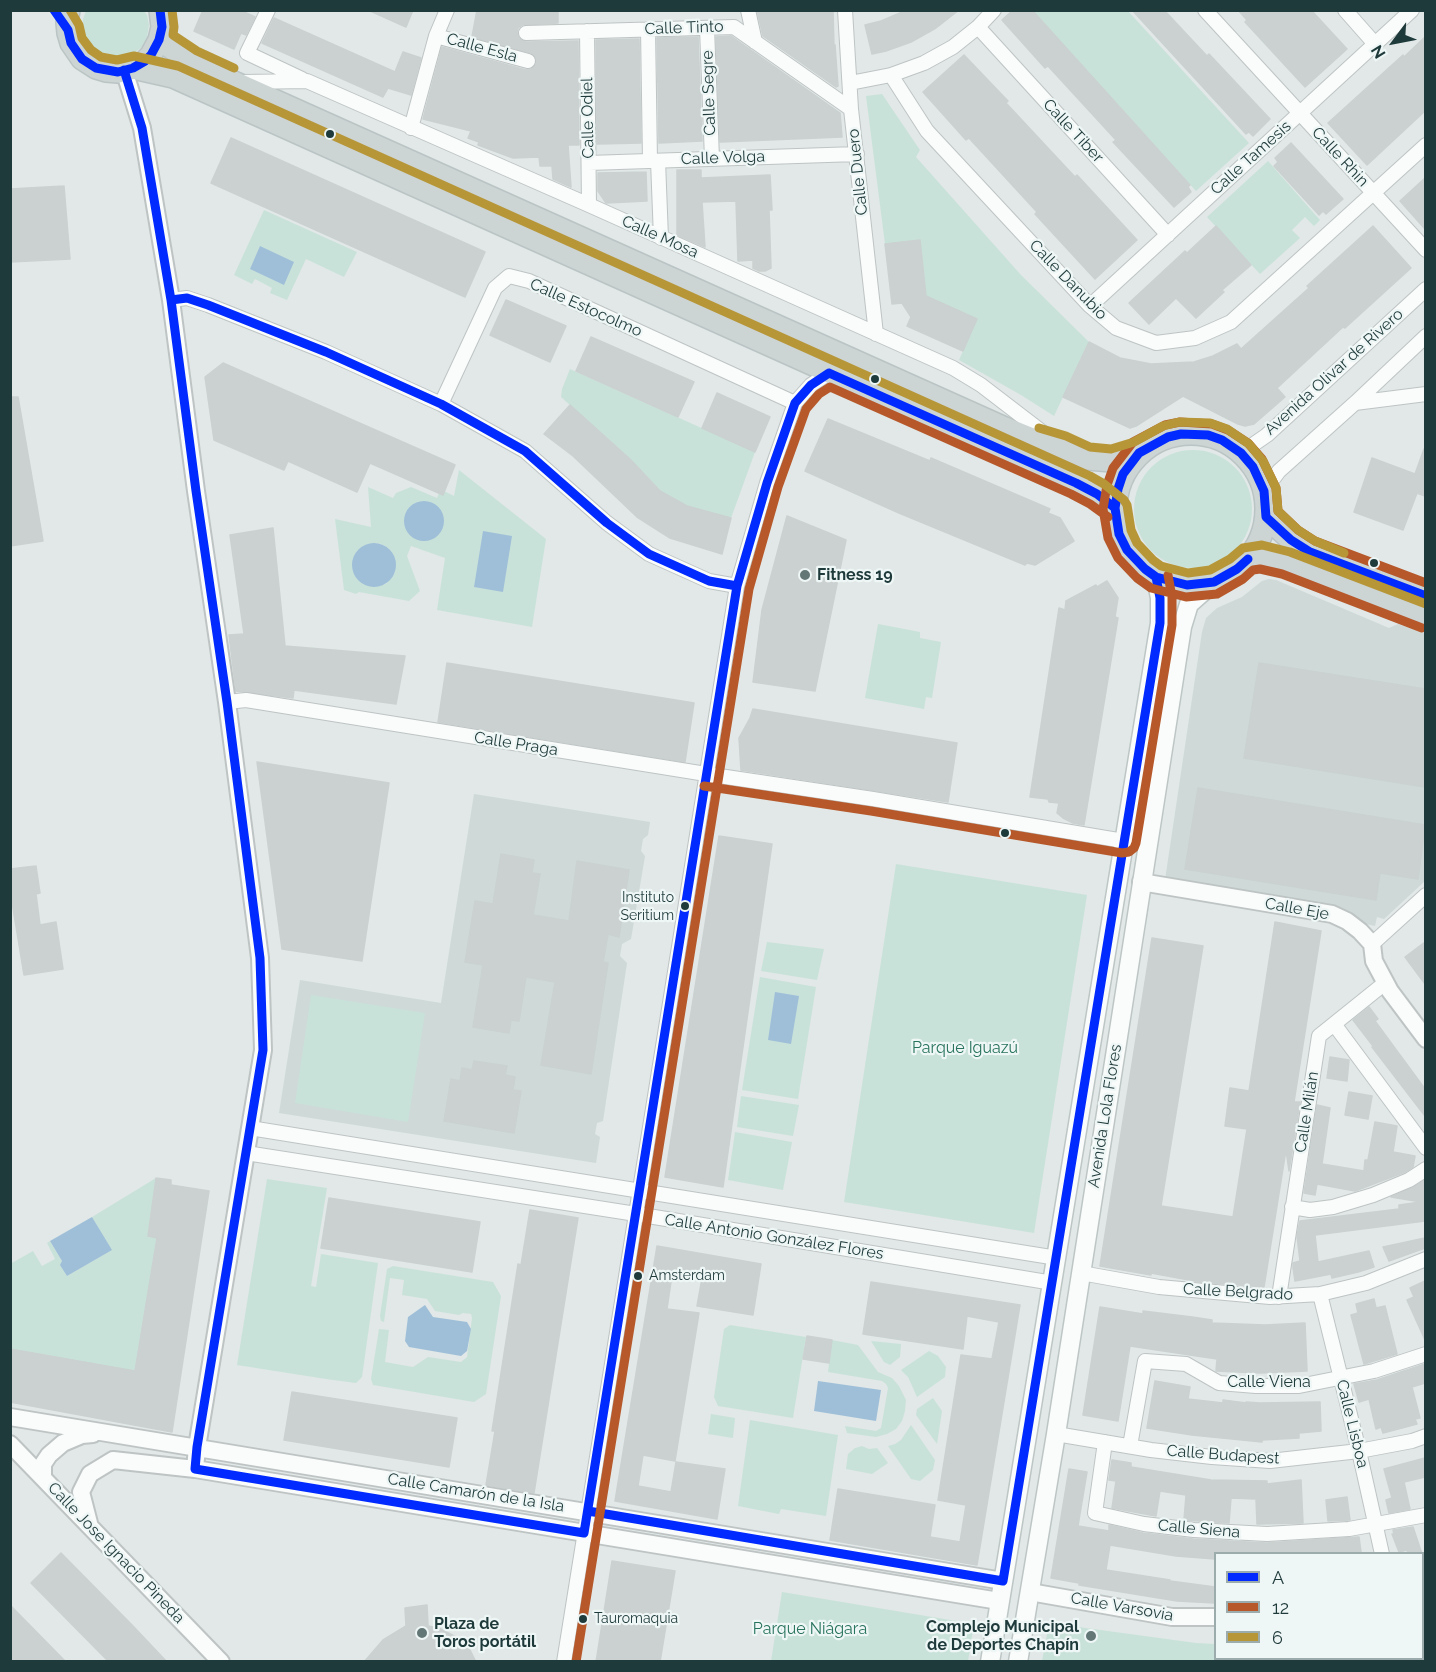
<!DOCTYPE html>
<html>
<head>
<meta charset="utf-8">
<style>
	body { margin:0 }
	#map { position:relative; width:1436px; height:1672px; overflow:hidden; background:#e1e8e7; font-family:Raleway,sans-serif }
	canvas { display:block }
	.frame { position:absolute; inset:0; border:12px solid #1f3a3b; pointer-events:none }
	.legend { position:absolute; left:1214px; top:1552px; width:210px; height:108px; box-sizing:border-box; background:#eff7f6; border:2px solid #9cabab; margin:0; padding:8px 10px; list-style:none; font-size:18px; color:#1f3a3b }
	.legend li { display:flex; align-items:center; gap:12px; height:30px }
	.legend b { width:30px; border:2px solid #9cabab }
	.north { position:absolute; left:1364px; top:12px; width:60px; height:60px; -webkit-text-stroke:4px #eff7f6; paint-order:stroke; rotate:238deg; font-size:16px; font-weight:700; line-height:24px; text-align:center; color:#1f3a3b }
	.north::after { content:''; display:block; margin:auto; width:21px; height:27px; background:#1f3a3b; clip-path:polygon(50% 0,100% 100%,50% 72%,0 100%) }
</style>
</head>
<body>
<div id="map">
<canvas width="1436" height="1672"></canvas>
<div class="frame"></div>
<ul class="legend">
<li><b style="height:8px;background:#002aff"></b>A</li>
<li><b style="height:8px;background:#b6582a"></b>12</li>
<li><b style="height:8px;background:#b79638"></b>6</li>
</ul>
<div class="north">N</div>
</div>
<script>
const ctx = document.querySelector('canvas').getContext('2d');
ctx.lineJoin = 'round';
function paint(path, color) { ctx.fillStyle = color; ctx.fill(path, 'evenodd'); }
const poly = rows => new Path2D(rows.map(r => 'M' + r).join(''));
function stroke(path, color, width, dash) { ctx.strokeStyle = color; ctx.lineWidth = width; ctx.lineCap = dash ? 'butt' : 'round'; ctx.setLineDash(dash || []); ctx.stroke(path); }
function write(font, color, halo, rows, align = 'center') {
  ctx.font = font + ' Raleway,sans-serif'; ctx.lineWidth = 4.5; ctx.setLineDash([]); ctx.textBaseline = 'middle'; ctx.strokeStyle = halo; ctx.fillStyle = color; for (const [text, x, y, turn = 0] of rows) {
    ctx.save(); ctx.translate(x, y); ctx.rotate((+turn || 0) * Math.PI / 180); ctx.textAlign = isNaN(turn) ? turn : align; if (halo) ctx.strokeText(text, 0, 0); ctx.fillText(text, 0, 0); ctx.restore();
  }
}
paint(poly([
	[1269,579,1276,580,1389,628,1398,624,1425,633,1425,881,1384,919,1377,917,1375,926,1165,880,1202,632,1206,618,1217,608,1242,597,1262,581],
	[474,794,650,822,648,835,643,839,641,851,645,856,631,939,622,944,620,956,627,963,603,1121,597,1123,595,1134,600,1137,596,1163,279,1113,300,980,441,1003]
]), '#ced9d8');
paint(poly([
	[86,11,144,11,147,15,149,25,147,37,142,47,128,57,110,59,99,55,90,48,84,38,82,30,83,19],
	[1032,11,1128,11,1249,143,1196,191],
	[882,94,920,150,916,157,1021,275,1089,342,1054,416,1021,395,959,360,977,319,926,296,920,240,885,244,866,96],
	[1268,161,1320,220,1314,226,1305,217,1292,230,1300,238,1260,274,1207,217],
	[264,210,357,252,344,277,306,259,287,300,270,293,272,288,255,279,252,284,234,275],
	[570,369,755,452,731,518,687,506,660,491,631,460,561,397,562,389],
	'1134 509a59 59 0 1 1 118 0a59 59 0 1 1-118 0Z',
	[459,470,546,539,532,627,437,610,445,558,411,546,407,556,420,591,409,601,359,592,356,594,344,590,335,519,371,527,368,487,393,498,396,493,411,487,437,498,439,493,444,491,454,496],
	[374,543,381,544,388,548,395,573,386,584,372,586],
	[878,624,920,632,920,638,941,642,932,698,926,697,924,709,865,698],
	[896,864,1087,895,1034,1233,844,1202],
	[767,942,824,949,817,980,761,971],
	[760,977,816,987,798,1099,742,1090],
	[311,995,425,1013,408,1122,295,1103],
	[741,1096,799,1105,793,1136,737,1127],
	[735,1132,792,1142,783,1190,728,1180],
	[156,1178,148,1236,157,1237,135,1372,11,1349,10,1264,33,1251,42,1266,55,1259,47,1243,50,1241,62,1261,67,1276,111,1250,92,1217],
	[267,1179,327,1188,311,1286,316,1287,321,1254,378,1263,362,1377,356,1383,326,1379,237,1365],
	[393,1266,493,1282,501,1296,486,1394,474,1402,373,1385,371,1379,379,1329,389,1330,385,1362,413,1367,428,1357,461,1362,467,1357,472,1318,471,1314,463,1313,459,1315,435,1311,427,1299,402,1295,404,1280,390,1278,384,1322,381,1321,380,1316,387,1269],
	[730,1325,806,1337,793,1418,718,1406,714,1397,724,1329],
	[832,1340,858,1345,878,1372,892,1378,899,1386,906,1400,905,1411,902,1421,896,1429,887,1434,876,1437,847,1433,845,1426,876,1431,881,1428,888,1388,886,1384,882,1381,828,1372],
	[871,1341,901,1344,900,1357,890,1365,884,1362],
	[929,1351,938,1356,946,1367,945,1377,917,1397,908,1377,901,1370],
	[933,1398,942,1411,937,1444,916,1415,917,1409],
	[711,1414,735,1418,733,1438,708,1434],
	[750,1420,838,1435,826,1516,781,1509,779,1514,738,1506],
	[911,1425,935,1460,933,1470,920,1481,911,1479,888,1446,895,1444,901,1440],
	[862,1446,869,1449,877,1448,888,1463,872,1474,846,1469,848,1454,855,1448],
	[782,1592,974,1624,968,1661,771,1661],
	[1049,1623,1196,1643,1215,1644,1216,1658,1422,1658,1423,1629,1425,1628,1425,1661,1042,1661]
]), '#c9e2d9');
paint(poly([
	[260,246,294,262,284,285,250,269],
	'404 521a20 20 0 1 1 40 0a20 20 0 1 1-40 0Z',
	[483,531,512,536,503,592,474,587],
	'352 565a22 22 0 1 1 44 0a22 22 0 1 1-44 0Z',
	[775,992,799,996,791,1044,768,1040],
	[92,1217,112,1250,67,1276,60,1265,62,1261,50,1241],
	[425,1305,433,1317,467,1322,471,1329,467,1351,461,1356,409,1347,405,1341,408,1317],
	[818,1381,881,1390,876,1421,814,1411]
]), '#9fbfd9');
const building = poly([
	[203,10,240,10,255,17,246,35,241,33,234,49,194,31,203,10],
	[368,10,413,10,406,27,368,10],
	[477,10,558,10,558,23,522,25,518,28,517,33,519,38,526,42,578,41,579,145,568,145,571,187,553,179,552,166,540,166,539,157,513,158,478,145,479,142,468,138,471,131,423,119,442,47,526,70,531,69,536,64,536,58,531,53,472,37,477,10],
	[757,10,833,10,834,47,835,45,838,86,836,87,763,36,757,10],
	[907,10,959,10,936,28,911,42,886,51,872,54,865,25,881,21,907,10],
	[1013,10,1032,10,1190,185,1188,187,1191,192,1174,207,1113,142,1116,140,1048,66,1045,68,1002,20,1013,10],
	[1132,10,1164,10,1207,56,1209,54,1270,119,1253,136,1249,132,1246,134,1132,10],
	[1238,10,1311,10,1347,49,1305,87,1245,22,1247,20,1238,10],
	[274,18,395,72,403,52,421,58,411,95,388,88,383,97,262,43,274,18],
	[731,36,840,113,842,137,720,142,716,37,731,36],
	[698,37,702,141,659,143,657,38,698,37],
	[1425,37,1425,111,1367,165,1328,123,1403,55,1404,57,1425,37],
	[639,39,641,143,597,144,596,40,639,39],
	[964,55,1008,101,1006,103,1075,177,1077,175,1137,240,1095,279,1035,214,1037,212,969,138,966,140,923,92,964,55],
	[231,138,485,252,465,297,211,183,231,138],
	[1291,143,1343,199,1326,214,1323,211,1319,215,1274,166,1278,162,1275,158,1291,143],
	[677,170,701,170,701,178,770,175,772,210,769,210,771,268,765,271,759,271,753,268,753,260,738,261,736,201,702,202,705,247,677,235,677,170],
	[646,172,647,201,606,203,598,191,598,173,646,172],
	[1425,178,1425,229,1400,201,1425,178],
	[64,186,70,259,10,262,10,189,64,186],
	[1216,226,1251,265,1222,290,1224,292,1196,318,1176,298,1149,324,1129,303,1185,251,1187,253,1216,226],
	[1373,226,1411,268,1345,328,1343,327,1277,388,1285,397,1254,424,1245,426,1238,424,1183,396,1136,426,1130,428,1063,397,1089,342,1120,358,1151,364,1194,362,1213,356,1237,344,1241,349,1309,288,1307,286,1373,226],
	[920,240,926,296,977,319,963,351,907,326,911,317,902,303,892,304,885,244,920,240],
	[506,300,566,326,550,362,490,335,506,300],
	[591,337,694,382,678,417,576,371,591,337],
	[223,363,455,465,443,495,370,463,357,492,288,461,284,470,214,440,205,377,223,363],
	[717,393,770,417,755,452,702,428,717,393],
	[10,397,18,397,43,541,10,546,10,397],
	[570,405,631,460,660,491,687,506,731,518,722,554,670,538,637,517,573,456,544,434,570,405],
	[828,419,930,461,931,458,1050,509,1048,513,1060,518,1074,541,1035,565,1027,563,1025,565,899,513,805,471,828,419],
	[1424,449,1425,449,1425,496,1417,493,1403,530,1354,512,1372,458,1415,474,1424,449],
	[787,516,846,540,815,691,753,682,762,610,787,516],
	[273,528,285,646,405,656,396,704,294,690,293,698,236,691,229,635,244,634,230,535,273,528],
	[1107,581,1118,598,1115,617,1118,618,1084,825,1073,823,1063,818,1057,813,1059,803,1049,802,1048,799,1030,797,1059,608,1065,610,1066,601,1096,585,1097,587,1107,581],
	[447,663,694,703,685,762,438,722,447,663],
	[1259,663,1425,689,1425,787,1244,758,1259,663],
	[753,709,957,743,948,802,741,770,739,738,750,718,753,709],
	[257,762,389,783,362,961,282,949,257,762],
	[1198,788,1425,825,1418,879,1380,873,1376,900,1185,869,1198,788],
	[719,836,772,844,723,1187,665,1177,719,836],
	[501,854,534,860,532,873,540,874,533,915,569,921,577,861,629,870,619,937,608,934,603,962,608,963,591,1074,541,1065,555,982,526,977,519,1021,511,1020,509,1033,473,1027,483,965,465,962,475,901,493,904,501,854],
	[36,866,40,893,36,894,40,925,56,922,63,969,24,975,10,890,10,869,36,866],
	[1275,922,1321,931,1294,1102,1300,1102,1289,1171,1286,1150,1264,1287,1200,1282,1151,1273,1151,1275,1100,1266,1152,938,1203,946,1161,1206,1233,1217,1247,1129,1225,1126,1230,1088,1249,1091,1275,922],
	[1425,942,1425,984,1405,957,1425,942],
	[1369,1007,1378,1019,1375,1021,1425,1089,1425,1116,1372,1047,1373,1046,1353,1020,1369,1007],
	[1330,1057,1349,1060,1347,1081,1327,1078,1330,1057],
	[474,1061,507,1066,505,1075,515,1077,513,1090,521,1091,514,1133,444,1121,451,1079,460,1081,462,1068,472,1070,474,1061],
	[1349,1092,1372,1096,1368,1119,1345,1115,1349,1092],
	[1317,1105,1330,1108,1322,1164,1364,1171,1365,1160,1368,1160,1375,1122,1397,1126,1393,1152,1415,1156,1413,1167,1405,1172,1355,1191,1317,1184,1315,1195,1304,1193,1317,1105],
	[156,1178,171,1180,171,1185,209,1191,172,1432,10,1402,10,1349,135,1371,157,1238,148,1236,156,1178],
	[1425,1180,1425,1221,1315,1235,1318,1262,1369,1251,1374,1267,1358,1272,1332,1278,1331,1274,1295,1281,1293,1268,1293,1263,1300,1261,1297,1236,1300,1221,1399,1209,1399,1205,1421,1202,1391,1197,1412,1188,1425,1180],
	[329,1198,480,1222,472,1272,321,1248,329,1198],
	[530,1210,578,1218,534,1493,486,1485,495,1431,492,1431,518,1264,521,1265,530,1210],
	[1425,1238,1425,1248,1389,1261,1383,1247,1425,1238],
	[657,1246,761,1264,753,1315,697,1306,703,1273,673,1268,667,1309,699,1313,675,1461,643,1455,638,1486,671,1492,676,1462,725,1469,717,1519,615,1501,657,1246],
	[1425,1281,1425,1340,1407,1300,1414,1297,1410,1288,1425,1281],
	[871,1282,1020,1305,977,1565,830,1540,838,1489,935,1505,930,1537,960,1542,966,1505,938,1500,961,1355,992,1359,999,1322,967,1316,963,1349,863,1334,871,1282],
	[1374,1299,1376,1308,1385,1306,1397,1354,1364,1364,1351,1315,1358,1313,1356,1304,1374,1299],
	[1100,1307,1143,1314,1143,1311,1192,1317,1212,1320,1212,1323,1265,1325,1305,1323,1307,1371,1260,1373,1216,1371,1217,1359,1130,1346,1118,1421,1083,1415,1100,1307],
	[807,1336,832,1340,829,1363,803,1359,807,1336],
	[1425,1364,1425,1383,1412,1387,1420,1418,1415,1419,1417,1424,1383,1433,1381,1427,1376,1429,1369,1399,1359,1402,1354,1384,1377,1380,1425,1364],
	[1155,1381,1190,1387,1188,1399,1223,1403,1223,1400,1246,1403,1246,1402,1260,1403,1320,1402,1321,1431,1299,1433,1299,1438,1262,1440,1262,1442,1192,1435,1147,1428,1155,1381],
	[292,1392,457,1418,449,1467,284,1440,292,1392],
	[1425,1458,1425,1477,1404,1482,1410,1509,1389,1513,1386,1500,1392,1498,1384,1469,1425,1458],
	[1112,1460,1131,1463,1131,1467,1211,1480,1267,1481,1267,1484,1301,1480,1303,1523,1257,1524,1256,1499,1231,1498,1229,1523,1184,1520,1186,1495,1160,1491,1156,1516,1112,1508,1116,1481,1109,1480,1112,1460],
	[1069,1469,1087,1472,1078,1526,1109,1531,1109,1525,1143,1533,1193,1539,1267,1543,1359,1537,1361,1552,1215,1554,1215,1559,1176,1556,1110,1545,1106,1570,1170,1580,1170,1581,1215,1587,1215,1603,1177,1601,1079,1585,1079,1583,1051,1578,1069,1469],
	[1347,1497,1350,1520,1328,1521,1326,1500,1347,1497],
	[1413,1527,1422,1554,1408,1554,1407,1550,1399,1552,1392,1534,1394,1534,1393,1530,1413,1527],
	[61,1553,133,1626,167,1662,109,1662,31,1583,61,1553],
	[612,1561,675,1571,660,1662,596,1662,612,1561],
	[10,1605,66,1662,10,1662,10,1605],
	[427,1605,428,1626,439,1628,456,1637,470,1650,476,1662,364,1662,383,1640,406,1626,405,1608,427,1605]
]);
paint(building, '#cbd1d0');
stroke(building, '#cad1d0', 1.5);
const minor = poly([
	[268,10,247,53,302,79],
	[748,10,755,42],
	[845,10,851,109,876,334],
	[1205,10,1426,250],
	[1345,10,1375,44],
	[978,27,1168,235],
	[707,28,712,159],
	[648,29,650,161],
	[587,31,589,205],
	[526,33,734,27,851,109],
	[436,36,528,61],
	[891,75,927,131,1090,306,1116,328,1156,343,1195,338,1231,322,1426,145],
	[243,82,307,81,589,205,953,368,981,385,1054,441],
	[850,83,891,75,924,63,953,47,978,27,994,10],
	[411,128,436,36,447,10],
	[658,161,661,238],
	[589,163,857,154],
	[171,300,187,298,208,305,326,352,441,404,525,451,607,523,649,554,709,581,737,586],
	[1090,306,1412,10],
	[1355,403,1426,394],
	[441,404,495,288,509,276,529,281,795,403],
	[1241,453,1267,435,1426,289],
	[1264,491,1279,471,1355,403,1426,336],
	[227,702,246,700,706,774,873,799,1124,841],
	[1372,944,1426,895],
	[1334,1024,1385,983],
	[250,1128,1057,1258],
	[246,1153,636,1214,1053,1283],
	[1292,1207,1310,1210,1333,1207,1373,1195,1409,1180,1426,1169],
	[1081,1273,1159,1287,1270,1297,1320,1294,1366,1283,1426,1259],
	[1320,1294,1359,1451,1382,1554],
	[1279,1297,1319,1036,1334,1024,1426,1148],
	[1056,1434,1151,1450,1212,1457,1270,1461,1359,1451,1412,1441,1426,1436],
	[1105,1442,1095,1513,1144,1524,1194,1530,1267,1534,1349,1529,1426,1515],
	[1130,1446,1145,1361,1186,1364,1219,1383,1256,1386,1299,1386,1374,1371,1426,1354],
	[564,1662,737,586,767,483,795,403,811,385,829,373]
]);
const tertiary = poly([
	[124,70,142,128,171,300,196,491,227,702,260,958,263,1050,197,1447,195,1469],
	[1141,882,1332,914,1347,921,1360,931,1372,944,1374,961,1390,991,1426,1039],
	[10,1417,1003,1581],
	[10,1444,221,1662],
	[43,1477,43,1464,49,1455,63,1443,82,1435,93,1434],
	[89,1523,81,1492,90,1474,113,1460,195,1469,999,1601],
	[1030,1592,1172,1617,1216,1617],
	[1422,1602,1426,1601]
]);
const secondary = poly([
	[990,1662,1160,623,1160,598,1156,577],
	[1018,1662,1056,1434,1182,627,1189,604,1214,582]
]);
const primary = poly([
	[69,10,67,23,68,33,71,43,82,59,96,68,106,71,118,72,133,68,145,61,151,55,159,40,162,27,160,10],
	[159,40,191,61,236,83,1005,428,1037,441,1063,448,1087,459,1112,461,1139,453],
	[133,68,173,77,1076,483,1097,494,1115,508],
	'1116 509a75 75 0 1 1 150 0a75 75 0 1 1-150 0Z',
	[1266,517,1291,540,1310,552,1377,579,1426,596],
	[1248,559,1260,557,1286,563,1332,582,1426,617]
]);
stroke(minor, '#bec4c4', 16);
stroke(tertiary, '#bec4c4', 20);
stroke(secondary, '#bdc6c5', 21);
stroke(primary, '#bbc4c4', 24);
stroke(minor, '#fafcfb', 14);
stroke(tertiary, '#fafcfb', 16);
stroke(secondary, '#fafcfb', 18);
stroke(primary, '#ccd4d4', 21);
stroke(poly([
	[54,10,68,30,71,43,82,59,96,68,118,72,133,68,145,61,151,55,159,40,162,27,160,10],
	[124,70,142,128,171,300,196,491,227,702,260,958,263,1050,197,1447,195,1469],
	[171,300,187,298,208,305,326,352,441,404,525,451,607,523,649,554,709,581,737,586],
	[829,373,1076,483,1097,494,1115,508],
	[1248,559,1237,569,1214,582,1187,585,1156,577,1145,569,1127,550,1119,534,1115,508,1118,489,1123,474,1139,453,1168,437,1181,434,1208,435,1222,440,1241,453,1253,467,1264,491,1266,517,1291,540,1310,552,1426,596],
	[195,1469,584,1533],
	[588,1511,1003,1581,1160,623,1160,598,1156,577],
	[584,1533,737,586,767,483,795,403,811,385,829,373]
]), '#002aff', 9);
stroke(poly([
	[1422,628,1282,574,1260,569,1253,570,1243,579,1217,594,1186,597,1151,588,1137,578,1118,558,1108,538,1103,509,1107,485,1113,468,1133,442,1165,425,1180,422,1212,424,1228,430,1248,443,1262,459,1276,488,1278,511,1298,530,1315,541,1426,583],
	[704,786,871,811,1122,853,1129,852,1134,848,1136,843,1172,625,1172,597,1168,575],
	[576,1662,749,589,778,487,806,409,819,394,830,387,1071,494,1090,504,1108,517]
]), '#b6582a', 9);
stroke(poly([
	[70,10,79,25,82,38,91,50,101,57,117,60,134,56,178,66,1090,476,1104,484,1124,500,1127,505,1131,530,1137,543,1153,560,1161,566,1188,573,1210,570,1230,559,1243,548,1262,545,1290,552,1426,604],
	[172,10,174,27,173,35,197,51,234,68],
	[1039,428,1066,436,1090,447,1111,449,1134,442,1163,426,1179,422,1210,423,1227,429,1249,444,1263,461,1276,488,1278,511,1298,530,1315,541,1344,553]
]), '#b79638', 9);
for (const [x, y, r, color] of [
	[330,134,5,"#1f3a3b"],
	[875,379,5,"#1f3a3b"],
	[1374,563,5,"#1f3a3b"],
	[805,575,6,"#637777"],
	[1005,833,5,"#1f3a3b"],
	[685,906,5,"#1f3a3b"],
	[638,1276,5,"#1f3a3b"],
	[583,1619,5,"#1f3a3b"],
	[422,1633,6,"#637777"],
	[1091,1636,6,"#637777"]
]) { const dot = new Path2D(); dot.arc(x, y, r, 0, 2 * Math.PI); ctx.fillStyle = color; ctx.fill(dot); stroke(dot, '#eff7f6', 2); }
write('14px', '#1f3a3b', '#eff7f6', [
	["Instituto",674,898,"right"],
	["Seritium",674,916,"right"],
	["Amsterdam",649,1276],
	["Tauromaquia",594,1619]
], 'left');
write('16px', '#1f3a3b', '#eff7f6', [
	["Calle Tinto",684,28,-2],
	["Calle Esla",482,48,15],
	["Calle Segre",709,93,-92],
	["Calle Odiel",588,118,-91],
	["Calle Tíber",1073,131,47],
	["Calle Rhin",1340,157,47],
	["Calle Volga",723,158,-2],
	["Calle Tamesis",1251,158,-42],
	["Calle Duero",858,172,-96],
	["Calle Mosa",660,237,24],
	["Calle Danubio",1068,280,46],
	["Calle Estocolmo",586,308,24],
	["Avenida Olivar de Rivero",1334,372,-42],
	["Calle Praga",516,744,9],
	["Calle Eje",1297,909,10],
	["Calle Milán",1307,1112,-81],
	["Avenida Lola Flores",1105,1116,-81],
	["Calle Antonio González Flores",774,1237,9],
	["Calle Belgrado",1238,1292,3],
	["Calle Viena",1269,1382],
	["Calle Lisboa",1352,1424,76],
	["Calle Budapest",1223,1455,4],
	["Calle Camarón de la Isla",476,1493,9],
	["Calle Siena",1199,1529,5],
	["Calle Jose Ignacio Pineda",116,1553,46],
	["Calle Varsovia",1122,1607,10]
]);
write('bold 16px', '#1f3a3b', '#eff7f6', [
	["Fitness 19",817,575],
	["Plaza de",434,1624],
	["Toros portátil",434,1642],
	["Complejo Municipal",1079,1627,"right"],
	["de Deportes Chapín",1079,1645,"right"]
], 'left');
write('16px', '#28735d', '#eff7f6', [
	["Parque Iguazú",965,1048],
	["Parque Niágara",810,1629]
]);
</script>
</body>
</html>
